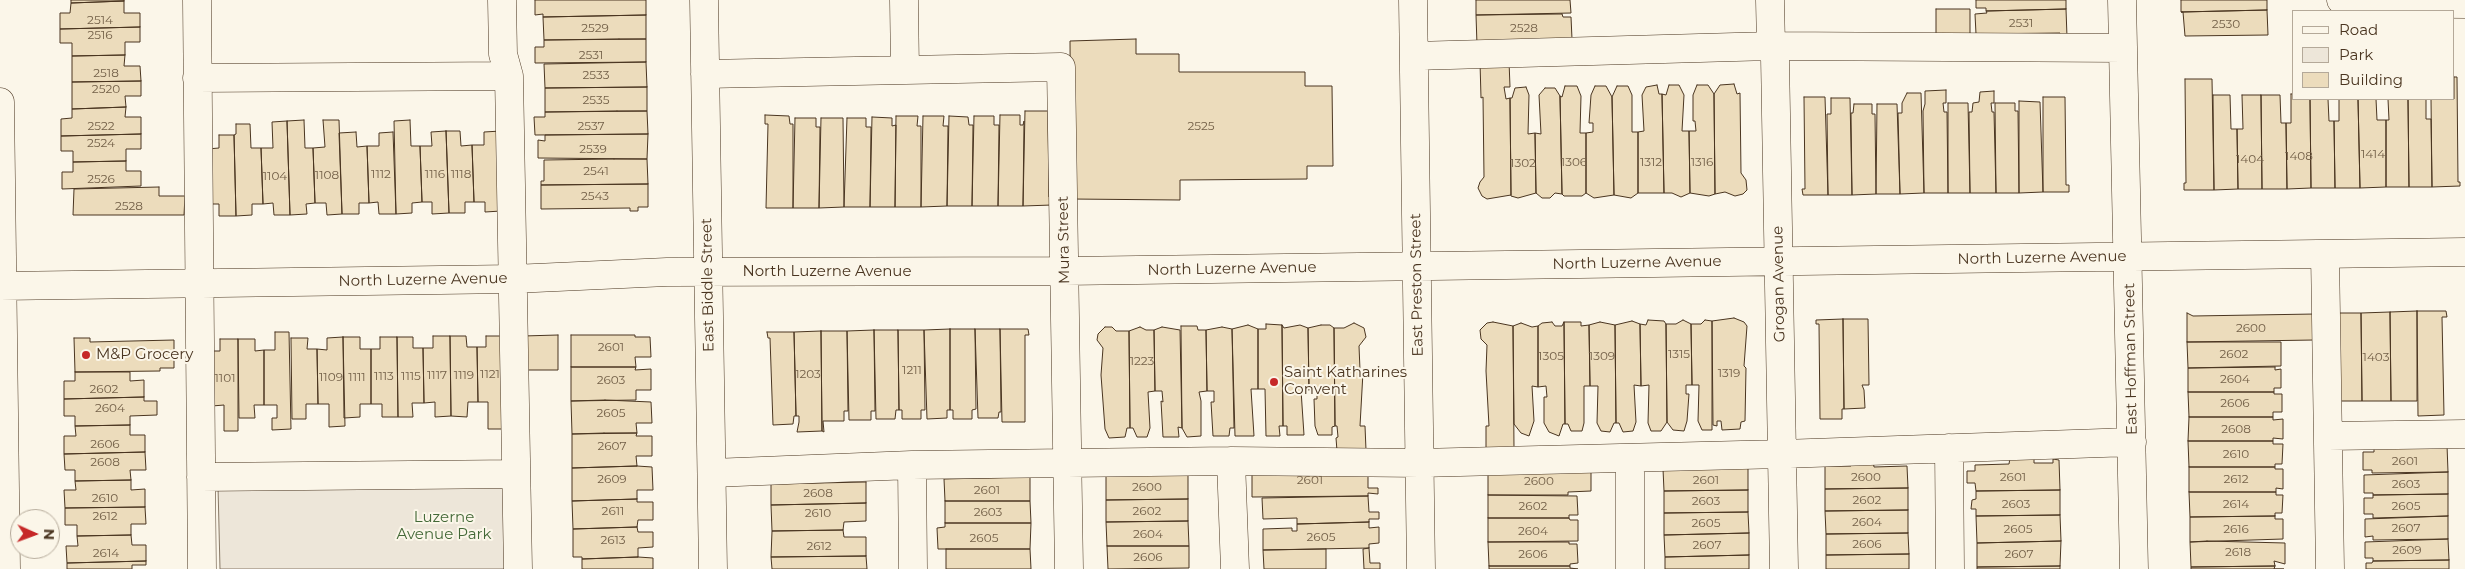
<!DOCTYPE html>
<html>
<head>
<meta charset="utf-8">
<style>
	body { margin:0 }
	#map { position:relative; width:2465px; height:569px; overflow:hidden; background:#fbf6e9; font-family:Montserrat,sans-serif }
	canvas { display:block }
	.legend { position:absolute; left:2292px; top:10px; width:162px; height:90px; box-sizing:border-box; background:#fbf6e9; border:1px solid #b4a999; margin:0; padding:6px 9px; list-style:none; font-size:15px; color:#4a3520 }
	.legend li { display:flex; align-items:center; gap:10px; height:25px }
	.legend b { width:25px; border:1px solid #b4a999 }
	.north { position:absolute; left:10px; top:509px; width:50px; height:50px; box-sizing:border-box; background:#fbf6e9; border:1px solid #b4a999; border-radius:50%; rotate:92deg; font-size:14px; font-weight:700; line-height:20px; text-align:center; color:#4a3520 }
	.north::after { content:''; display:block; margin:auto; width:18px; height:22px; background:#c62828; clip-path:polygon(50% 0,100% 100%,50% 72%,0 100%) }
</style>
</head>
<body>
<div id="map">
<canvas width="2465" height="569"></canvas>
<ul class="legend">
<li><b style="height:6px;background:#fbf6e9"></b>Road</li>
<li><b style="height:14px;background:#ede6d9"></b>Park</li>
<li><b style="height:14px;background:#ecdcbc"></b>Building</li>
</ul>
<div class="north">N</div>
</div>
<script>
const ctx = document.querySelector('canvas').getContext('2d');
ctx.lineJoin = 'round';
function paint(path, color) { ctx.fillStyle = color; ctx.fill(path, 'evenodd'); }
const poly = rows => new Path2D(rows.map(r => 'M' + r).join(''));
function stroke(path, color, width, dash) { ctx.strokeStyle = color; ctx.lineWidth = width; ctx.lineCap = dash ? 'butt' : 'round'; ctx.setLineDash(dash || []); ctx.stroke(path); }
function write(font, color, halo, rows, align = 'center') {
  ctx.font = font + ' Montserrat,sans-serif'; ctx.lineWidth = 4; ctx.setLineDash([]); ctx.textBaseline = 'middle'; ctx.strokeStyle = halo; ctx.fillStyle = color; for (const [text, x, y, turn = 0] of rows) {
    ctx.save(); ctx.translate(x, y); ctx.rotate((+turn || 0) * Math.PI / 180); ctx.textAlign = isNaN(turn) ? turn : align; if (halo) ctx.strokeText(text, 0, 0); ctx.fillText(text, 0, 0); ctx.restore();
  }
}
const green = poly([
	[509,483,510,569,220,569,218,486,509,483]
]);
paint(green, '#ede6d9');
stroke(green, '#887966', 1);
const building = poly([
	[71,0,124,0,124,1,71,3,71,0],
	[535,0,646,0,646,15,543,17,543,14,535,15,535,0],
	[1476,0,1570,0,1571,13,1476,15,1476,0],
	[1976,0,2066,0,2066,9,1986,11,1986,8,1976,8,1976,0],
	[2181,0,2267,0,2267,10,2181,12,2181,0],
	[124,1,124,13,140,13,140,27,60,29,60,13,70,13,71,3,124,1],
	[1936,9,1970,9,1970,34,1936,35,1936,9],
	[2066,9,2067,37,2060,37,2060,33,1976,34,1975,14,1987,13,1986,11,2066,9],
	[2267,10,2268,35,2185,36,2183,12,2181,12,2267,10],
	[1562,14,1563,17,1571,17,1572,39,1477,45,1476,15,1562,14],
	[646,15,646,39,544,40,543,17,646,15],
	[140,27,140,42,125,42,125,55,72,56,72,43,60,43,60,29,140,27],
	[619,39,646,39,646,62,535,63,535,47,544,47,544,40,619,39],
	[1136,39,1136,54,1179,54,1179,72,1305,72,1305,86,1332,86,1333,166,1307,166,1307,179,1180,180,1180,200,1071,199,1070,41,1136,39],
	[125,55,124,66,140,66,141,81,72,82,72,56,125,55],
	[1509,61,1510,87,1504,87,1506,99,1510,98,1511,195,1487,199,1482,196,1478,188,1480,182,1484,177,1483,97,1481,98,1480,62,1509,61],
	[646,62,647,87,545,88,544,64,646,62],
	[2454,77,2457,77,2458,182,2460,182,2460,186,2432,187,2431,99,2454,99,2454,77],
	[2185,79,2212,79,2214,190,2184,190,2184,183,2186,183,2185,79],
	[141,81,141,96,125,96,126,107,72,109,72,82,141,81],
	[1734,84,1737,94,1740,93,1741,173,1746,180,1747,190,1743,194,1735,196,1725,192,1715,194,1714,94,1720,85,1734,84],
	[1657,85,1659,94,1662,94,1664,193,1638,193,1638,132,1644,131,1642,95,1646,87,1657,85],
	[1669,85,1679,85,1684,95,1682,131,1689,131,1690,193,1681,197,1672,193,1664,193,1662,94,1666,95,1669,85],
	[1697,85,1708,85,1714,94,1715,194,1709,196,1690,193,1689,131,1696,131,1695,121,1693,121,1693,95,1697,85],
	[1565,86,1577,86,1581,96,1580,133,1586,133,1586,193,1582,196,1564,196,1562,194,1560,96,1562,97,1565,86],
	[1595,86,1606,86,1612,97,1614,195,1594,198,1586,193,1586,133,1593,132,1593,123,1589,123,1591,95,1595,86],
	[1617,86,1628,86,1632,95,1632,132,1638,132,1638,193,1631,198,1614,195,1612,97,1617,86],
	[647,87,647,111,545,112,545,88,647,87],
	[1526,87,1529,95,1528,134,1535,133,1536,193,1518,198,1511,196,1510,98,1512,98,1515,88,1526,87],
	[1545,88,1555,88,1560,96,1562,194,1555,193,1550,198,1542,198,1536,193,1535,133,1541,134,1539,95,1545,88],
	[1946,90,1946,103,1943,103,1944,112,1947,112,1948,193,1924,193,1923,111,1925,104,1925,91,1946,90],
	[1994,91,1994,103,1991,103,1992,112,1994,112,1996,193,1970,193,1969,112,1972,112,1973,103,1979,102,1980,92,1994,91],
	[1907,93,1921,93,1924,193,1900,194,1898,113,1902,113,1902,103,1907,93],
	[2291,94,2294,94,2294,99,2310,99,2311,188,2287,189,2286,123,2291,123,2291,94],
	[2213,95,2230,95,2231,129,2237,129,2238,189,2214,190,2213,95],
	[2242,95,2261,95,2262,189,2238,189,2237,129,2243,129,2242,95],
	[2261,95,2280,95,2281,123,2286,123,2287,189,2262,189,2261,95],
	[1804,97,1825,97,1828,195,1803,195,1802,189,1805,189,1804,97],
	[2043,97,2065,97,2066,185,2069,185,2069,192,2043,192,2043,97],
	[1831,98,1850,98,1852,195,1828,195,1827,114,1831,114,1831,98],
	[2310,99,2328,99,2329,121,2334,121,2335,188,2311,188,2310,99],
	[2339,99,2358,99,2360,188,2335,188,2334,121,2339,121,2339,99],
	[2358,99,2376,99,2377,120,2386,120,2386,187,2360,188,2358,99],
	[2388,99,2408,99,2409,187,2386,187,2386,120,2389,120,2388,99],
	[2408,99,2426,99,2426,119,2431,119,2432,187,2409,187,2408,99],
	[2019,101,2040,102,2043,192,2019,193,2019,101],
	[1948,103,1968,103,1970,193,1948,193,1948,103],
	[1995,103,2015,103,2015,111,2018,111,2019,193,1996,193,1995,103],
	[1854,104,1872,104,1872,114,1875,114,1876,194,1852,195,1851,113,1853,113,1854,104],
	[1877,104,1897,104,1900,194,1876,194,1877,104],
	[126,107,125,117,141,117,141,134,61,136,61,119,72,118,72,109,126,107],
	[617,111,647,111,648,134,535,135,534,117,545,117,545,112,617,111],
	[1025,111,1048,111,1049,197,1052,197,1052,205,1023,206,1025,111],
	[765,115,789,116,790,124,793,124,793,208,766,208,768,124,765,124,765,115],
	[1000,115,1020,115,1020,125,1023,125,1024,121,1023,206,998,206,1000,115],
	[896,116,918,116,917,126,921,126,921,207,895,207,896,116],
	[923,116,944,116,943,126,948,126,947,206,921,207,923,116],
	[949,116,968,117,969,125,973,125,972,206,947,206,949,116],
	[974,116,994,116,994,125,999,125,998,206,972,206,974,116],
	[872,117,892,118,892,126,896,125,895,207,870,207,872,117],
	[795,118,816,118,816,127,820,127,819,208,793,208,795,118],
	[821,118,843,118,844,207,819,208,821,118],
	[847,118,866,118,866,127,871,127,870,207,844,207,847,118],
	[304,120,305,148,313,148,315,203,306,204,307,214,290,215,287,121,304,120],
	[323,120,339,120,342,214,327,215,326,203,315,203,313,148,325,147,323,120],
	[410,120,411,146,420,146,422,202,412,203,412,213,396,214,394,121,410,120],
	[287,121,290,215,274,215,273,203,263,204,261,148,273,148,272,122,287,121],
	[236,124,250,124,251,148,261,148,263,204,252,204,252,215,236,216,234,135,236,134,236,124],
	[446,131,460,131,461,146,472,145,474,202,465,202,465,213,449,213,446,131],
	[446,131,449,213,432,214,432,202,422,202,420,146,432,146,431,132,446,131],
	[501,131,501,211,485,212,485,202,474,202,472,145,484,145,484,132,501,131],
	[356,132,357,147,367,146,369,203,359,203,359,214,342,214,339,133,356,132],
	[393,132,396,214,379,214,378,202,369,203,367,146,379,146,379,133,393,132],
	[141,134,141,149,126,149,126,161,73,162,73,151,61,151,61,136,141,134],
	[648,134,647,159,538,158,538,140,545,141,545,135,648,134],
	[219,135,234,135,236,216,219,216,219,204,209,204,207,149,219,148,219,135],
	[614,159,647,159,648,184,541,185,541,181,544,181,544,160,614,159],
	[126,161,126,171,141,171,141,186,62,189,62,172,73,172,73,162,126,161],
	[648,184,648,207,638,207,638,211,630,211,630,208,541,209,541,185,648,184],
	[159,187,159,196,185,196,184,215,73,215,74,189,159,187],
	[2417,311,2446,311,2447,317,2442,317,2444,415,2418,416,2417,311],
	[2417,311,2417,401,2391,401,2390,312,2417,311],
	[2390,312,2391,401,2362,401,2361,313,2390,312],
	[2187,313,2193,316,2315,314,2314,340,2187,342,2187,313],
	[2336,313,2361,313,2362,401,2338,401,2336,313],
	[1734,318,1744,322,1747,326,1744,366,1746,368,1745,421,1741,422,1740,429,1722,430,1721,421,1717,421,1717,426,1713,425,1712,321,1734,318],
	[1843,319,1868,319,1869,385,1862,385,1864,390,1865,408,1844,409,1843,319],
	[1843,319,1844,409,1842,409,1842,419,1820,419,1819,324,1816,324,1816,320,1843,319],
	[1648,320,1664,321,1666,324,1667,422,1661,431,1651,431,1648,423,1649,385,1641,386,1640,324,1646,325,1648,320],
	[1683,320,1691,324,1692,385,1686,385,1686,394,1689,394,1687,421,1684,431,1673,430,1667,422,1666,324,1676,324,1683,320],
	[1705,320,1712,321,1712,430,1702,430,1698,421,1699,385,1692,385,1691,324,1701,324,1705,320],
	[1632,321,1640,324,1641,386,1634,385,1636,422,1633,431,1623,432,1619,423,1616,423,1615,325,1632,321],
	[1493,322,1513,326,1514,449,1486,449,1486,426,1489,426,1486,371,1487,345,1481,339,1480,330,1487,323,1493,322],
	[1552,322,1555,326,1562,326,1564,322,1565,424,1563,424,1559,436,1549,432,1544,423,1544,397,1547,397,1546,386,1538,387,1538,326,1542,323,1552,322],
	[1564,322,1581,322,1581,326,1589,325,1590,386,1584,386,1584,423,1582,431,1571,431,1568,424,1565,424,1564,322],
	[1600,322,1615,325,1616,423,1614,423,1610,432,1601,431,1597,423,1598,386,1590,386,1589,325,1600,322],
	[1354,323,1364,328,1366,337,1359,346,1360,370,1363,372,1360,426,1365,426,1366,450,1337,451,1336,438,1338,437,1337,426,1335,426,1334,328,1344,328,1354,323],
	[1521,323,1532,327,1538,326,1538,387,1532,386,1534,421,1529,436,1521,433,1514,424,1513,326,1521,323],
	[1266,324,1282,325,1283,426,1279,426,1280,436,1266,436,1265,389,1258,389,1258,329,1266,329,1266,324],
	[1248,325,1258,329,1258,389,1251,389,1254,436,1235,436,1232,329,1248,325],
	[1282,325,1284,328,1300,325,1308,328,1309,390,1301,390,1304,435,1287,435,1287,426,1283,426,1282,325],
	[1321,325,1330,325,1334,328,1335,426,1332,427,1332,435,1318,435,1315,426,1314,399,1317,399,1317,389,1309,390,1308,328,1321,325],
	[1181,326,1197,326,1198,330,1206,330,1207,391,1199,392,1201,401,1201,436,1187,437,1182,428,1181,326],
	[1105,327,1112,327,1116,331,1129,331,1130,428,1127,428,1125,437,1109,438,1105,429,1101,375,1103,348,1097,340,1098,334,1105,327],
	[1140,327,1146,330,1154,330,1155,391,1148,392,1150,428,1147,437,1137,437,1133,428,1130,428,1129,331,1140,327],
	[1162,327,1180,330,1182,428,1178,427,1179,437,1163,437,1161,401,1163,402,1162,391,1155,391,1154,330,1162,327],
	[1222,327,1232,329,1234,428,1230,428,1229,436,1213,436,1211,402,1214,402,1214,391,1207,391,1206,330,1222,327],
	[950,329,950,410,947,410,947,418,927,419,924,330,950,329],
	[950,329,975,329,976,409,972,410,972,419,953,419,953,410,950,410,950,329],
	[975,329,1000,329,1001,412,999,412,998,418,978,418,975,329],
	[1000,329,1028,329,1029,335,1025,335,1025,422,1002,422,1000,329],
	[874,330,898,330,899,410,896,410,895,419,876,419,874,330],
	[874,330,875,411,871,411,871,420,849,420,847,331,874,330],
	[898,330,924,330,925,410,921,410,921,419,902,419,902,410,899,410,898,330],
	[821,331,822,431,797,432,799,422,799,416,796,416,794,332,821,331],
	[821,331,847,331,848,411,844,411,844,421,823,421,824,432,822,431,821,331],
	[275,332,289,332,291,429,272,430,272,418,277,418,277,405,264,405,264,350,275,350,275,332],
	[767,332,794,332,796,416,794,416,793,424,773,425,770,338,768,338,767,332],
	[558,335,558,370,523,370,523,336,558,335],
	[571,335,635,335,635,337,650,337,651,357,635,357,636,367,571,367,571,335],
	[433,336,450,336,451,416,435,417,435,402,424,403,423,348,433,348,433,336],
	[450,336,466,336,467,347,477,347,478,402,468,402,467,417,451,416,450,336],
	[486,336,503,336,504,429,488,429,488,402,478,402,477,347,486,347,486,336],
	[343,337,360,337,360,349,371,349,371,404,360,404,360,417,344,418,343,337],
	[343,337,345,426,329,427,329,404,318,404,317,349,327,350,327,338,343,337],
	[380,337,397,337,398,417,382,417,382,404,371,404,371,349,380,349,380,337],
	[397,337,413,337,413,348,423,348,424,403,412,403,413,417,398,417,397,337],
	[74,338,90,338,90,342,174,340,174,368,160,368,160,371,75,372,74,338],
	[291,338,308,338,307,349,317,349,318,404,306,404,306,419,292,419,291,338],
	[220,339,238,339,238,431,224,431,224,405,212,406,211,351,220,351,220,339],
	[238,339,255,339,255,351,264,350,264,405,254,405,255,418,239,418,238,339],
	[2187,342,2281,342,2281,366,2188,368,2187,342],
	[571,367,636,367,635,370,651,369,651,390,636,390,636,400,571,401,571,367],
	[2275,367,2275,370,2281,369,2281,388,2274,388,2274,392,2188,392,2188,368,2275,367],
	[75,372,130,372,130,381,144,380,144,397,64,399,64,381,75,381,75,372],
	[2188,392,2274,392,2274,394,2282,394,2282,412,2273,412,2273,417,2189,417,2188,392],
	[144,397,144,401,157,401,157,415,130,416,130,425,75,426,75,416,64,416,64,399,144,397],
	[605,400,651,402,652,423,636,423,637,433,572,434,571,401,605,400],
	[2189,417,2273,417,2273,420,2283,419,2283,439,2273,438,2273,441,2188,441,2189,417],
	[130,425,130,435,145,435,145,452,64,454,64,436,76,436,75,426,130,425],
	[604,433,637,433,636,436,652,436,652,456,636,456,637,466,572,468,572,434,604,433],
	[2188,441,2273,441,2273,444,2283,444,2282,464,2275,464,2275,467,2189,467,2188,441],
	[2447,445,2448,472,2372,473,2372,470,2363,470,2363,452,2374,452,2374,448,2447,445],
	[145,452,146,470,130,470,131,480,75,481,75,470,65,470,64,454,145,452],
	[2010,458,2034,458,2034,463,2053,463,2053,459,2059,460,2060,490,1976,491,1975,483,1967,483,1967,471,1975,471,1975,465,2009,464,2010,458],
	[1851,460,1873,460,1874,467,1907,466,1908,488,1825,489,1825,466,1851,466,1851,460],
	[637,466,652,467,653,490,637,490,637,499,572,501,572,468,637,466],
	[1748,466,1748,490,1664,491,1663,469,1748,466],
	[2189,467,2275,467,2275,469,2283,469,2283,489,2276,488,2276,492,2189,492,2189,467],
	[1591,469,1591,491,1568,492,1568,495,1488,495,1488,471,1591,469],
	[1368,471,1368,488,1378,488,1378,494,1368,493,1368,496,1252,497,1252,473,1368,471],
	[1106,472,1188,474,1188,499,1106,500,1106,472],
	[2448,472,2448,494,2373,495,2373,493,2364,493,2364,475,2448,472],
	[1024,477,1030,477,1030,501,945,501,944,479,1024,477],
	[131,480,131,490,145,489,145,507,65,508,64,490,76,490,75,481,131,480],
	[866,482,866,503,771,505,771,484,866,482],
	[1908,488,1908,510,1825,511,1825,489,1908,488],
	[1748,490,1748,512,1664,513,1664,491,1748,490],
	[2060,490,2060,515,1976,516,1976,509,1971,509,1972,500,1976,499,1976,491,2060,490],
	[2189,492,2276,492,2276,495,2283,495,2282,513,2275,513,2275,516,2190,517,2189,492],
	[2448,494,2448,516,2373,518,2373,514,2364,514,2364,498,2373,498,2373,495,2448,494],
	[1488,495,1577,496,1578,515,1569,515,1569,518,1488,518,1488,495],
	[1368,496,1369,512,1379,512,1379,519,1369,519,1369,522,1297,524,1297,518,1263,519,1262,498,1368,496],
	[637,499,637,502,653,502,653,520,638,520,637,527,573,529,572,501,637,499],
	[1188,499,1188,521,1106,522,1106,500,1188,499],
	[945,501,1030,501,1031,523,945,523,945,501],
	[866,503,866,521,844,522,843,530,772,531,771,505,866,503],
	[145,507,146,524,131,524,131,535,77,536,77,525,65,525,65,508,145,507],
	[1908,510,1908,533,1826,534,1825,511,1908,510],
	[1748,512,1749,533,1664,535,1664,513,1748,512],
	[2060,515,2061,541,1977,543,1976,516,2060,515],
	[2275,516,2275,519,2283,519,2283,539,2190,542,2190,517,2275,516],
	[2448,516,2448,539,2373,540,2373,536,2365,537,2365,519,2448,516],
	[1488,518,1569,518,1570,520,1578,520,1578,541,1488,542,1488,518],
	[1188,521,1189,546,1107,546,1106,522,1188,521],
	[1369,522,1369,528,1379,527,1379,543,1369,544,1369,548,1263,550,1263,529,1292,528,1292,531,1297,531,1297,524,1369,522],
	[945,523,1031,523,1030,549,938,549,937,528,945,527,945,523],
	[637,527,638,532,653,532,653,547,638,548,638,557,582,559,582,557,573,557,573,529,637,527],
	[843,530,844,537,866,537,866,556,771,557,772,531,843,530],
	[1749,533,1749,555,1665,557,1664,535,1749,533],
	[1908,533,1909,554,1826,555,1826,534,1908,533],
	[131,535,132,545,146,545,146,561,67,563,66,546,78,546,77,536,131,535],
	[2448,539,2449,560,2373,561,2373,558,2365,558,2365,542,2448,539],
	[2061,541,2060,566,1977,567,1977,543,2061,541],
	[2207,541,2285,543,2285,564,2274,561,2275,566,2191,567,2190,542,2207,541],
	[1488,542,1569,542,1569,544,1577,544,1578,563,1570,564,1570,566,1489,566,1488,542],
	[1107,546,1189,546,1189,568,1108,569,1107,546],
	[1369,548,1370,563,1380,563,1380,569,1364,569,1363,549,1369,548],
	[946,549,1030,549,1031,569,946,569,946,549],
	[1326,549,1326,569,1264,569,1263,550,1326,549],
	[1909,554,1909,569,1826,569,1826,555,1909,554],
	[1749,555,1749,569,1665,569,1665,557,1749,555],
	[866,556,867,569,772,569,771,557,866,556],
	[638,557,653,558,653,569,582,569,582,559,638,557],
	[2449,560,2449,569,2366,569,2366,563,2372,563,2373,561,2449,560],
	[146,561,146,565,132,565,132,569,67,569,67,563,146,561],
	[1489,566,1570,566,1570,568,1578,569,1489,569,1489,566],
	[2060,566,2060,569,1977,569,1977,567,2060,566],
	[2275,566,2274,569,2284,569,2191,569,2191,567,2275,566]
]);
paint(building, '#ecdcbc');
stroke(building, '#4a3520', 1);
const minor = poly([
	[197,0,202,569],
	[502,0,503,54,509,76,518,569],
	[704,0,713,569],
	[1413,0,1421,569],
	[1770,0,1771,46,1775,57,1784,569],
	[2122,0,2134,569],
	[2341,0,2345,3,2465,4],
	[1414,56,1771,46,2123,48],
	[905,70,1061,67,1069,569],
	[705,74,905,70,904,0],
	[197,78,509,76],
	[0,102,6,569],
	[2325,254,2330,569],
	[0,286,513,279,667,272,1064,271,2465,252],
	[2328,436,2465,434],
	[1949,448,1950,569],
	[1231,461,1235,569],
	[912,465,913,569],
	[712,473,912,465,1067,463,1231,461,1419,463,1782,454,2132,442],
	[201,477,516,474],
	[1630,569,1630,458]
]);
stroke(minor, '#4a3520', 29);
stroke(minor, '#fbf6e9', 28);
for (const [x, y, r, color] of [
	[86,355,5,"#c62828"],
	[1274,382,5,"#c62828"]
]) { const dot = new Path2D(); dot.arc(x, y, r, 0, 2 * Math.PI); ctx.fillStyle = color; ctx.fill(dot); stroke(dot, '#fbf6e9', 2); }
write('12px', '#725f47', null, [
	["2514",100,20],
	["2531",2021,23],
	["2530",2226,24],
	["2529",595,28],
	["2528",1524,28],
	["2516",100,35],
	["2531",591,55],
	["2518",106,73],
	["2533",596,75],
	["2520",106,89],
	["2535",596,100],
	["2522",101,126],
	["2537",591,126],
	["2525",1201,126],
	["2524",101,143],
	["2539",593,149],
	["1414",2373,154],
	["1408",2299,156],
	["1404",2250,159],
	["1306",1574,162],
	["1312",1651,162],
	["1316",1702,162],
	["1302",1523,163],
	["2541",596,171],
	["1112",381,174],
	["1116",435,174],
	["1118",461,174],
	["1108",327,175],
	["1104",275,176],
	["2526",101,179],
	["2543",595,196],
	["2528",129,206],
	["2600",2251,328],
	["2601",611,347],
	["1315",1679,354],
	["2602",2234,354],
	["1305",1551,356],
	["1309",1602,356],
	["1403",2376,357],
	["1223",1142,361],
	["1211",912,370],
	["1319",1729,373],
	["1121",490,374],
	["1203",808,374],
	["1117",437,375],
	["1119",464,375],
	["1113",384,376],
	["1115",411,376],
	["1109",331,377],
	["1111",357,377],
	["1101",225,378],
	["2604",2235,379],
	["2603",611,380],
	["2602",104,389],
	["2606",2235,403],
	["2604",110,408],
	["2605",611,413],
	["2608",2236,429],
	["2606",105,444],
	["2607",612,446],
	["2610",2236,454],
	["2601",2405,461],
	["2608",105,462],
	["2600",1866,477],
	["2601",2013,477],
	["2609",612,479],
	["2612",2236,479],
	["2601",1310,480],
	["2601",1706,480],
	["2600",1539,481],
	["2603",2406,484],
	["2600",1147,487],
	["2601",987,490],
	["2608",818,493],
	["2610",105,498],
	["2602",1867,500],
	["2603",1706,501],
	["2603",2016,504],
	["2614",2236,504],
	["2602",1533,506],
	["2605",2406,506],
	["2611",613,511],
	["2602",1147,511],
	["2603",988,512],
	["2610",818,513],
	["2612",105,516],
	["2604",1867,522],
	["2605",1706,523],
	["2607",2406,528],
	["2605",2018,529],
	["2616",2236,529],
	["2604",1533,531],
	["2604",1148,534],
	["2605",1321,537],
	["2605",984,538],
	["2613",613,540],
	["2606",1867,544],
	["2607",1707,545],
	["2612",819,546],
	["2609",2407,550],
	["2618",2238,552],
	["2614",106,553],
	["2606",1533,554],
	["2607",2019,554],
	["2606",1148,557]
]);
write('15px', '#4a3520', '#fbf6e9', [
	["Mura Street",1064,240,-91],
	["North Luzerne Avenue",2042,258,-1],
	["North Luzerne Avenue",1637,263,-1],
	["North Luzerne Avenue",1232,269,-1],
	["North Luzerne Avenue",827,272],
	["North Luzerne Avenue",423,280,-1],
	["Grogan Avenue",1779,284,-91],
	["East Biddle Street",708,285,-91],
	["East Preston Street",1417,285,-91],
	["East Hoffman Street",2131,359,-91]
]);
write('15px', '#4a3520', '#fbf6e9', [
	["M&P Grocery",96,355],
	["Saint Katharines",1284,373],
	["Convent",1284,390]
], 'left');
write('15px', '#436837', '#fbf6e9', [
	["Luzerne",444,518],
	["Avenue Park",444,535]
]);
</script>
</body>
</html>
